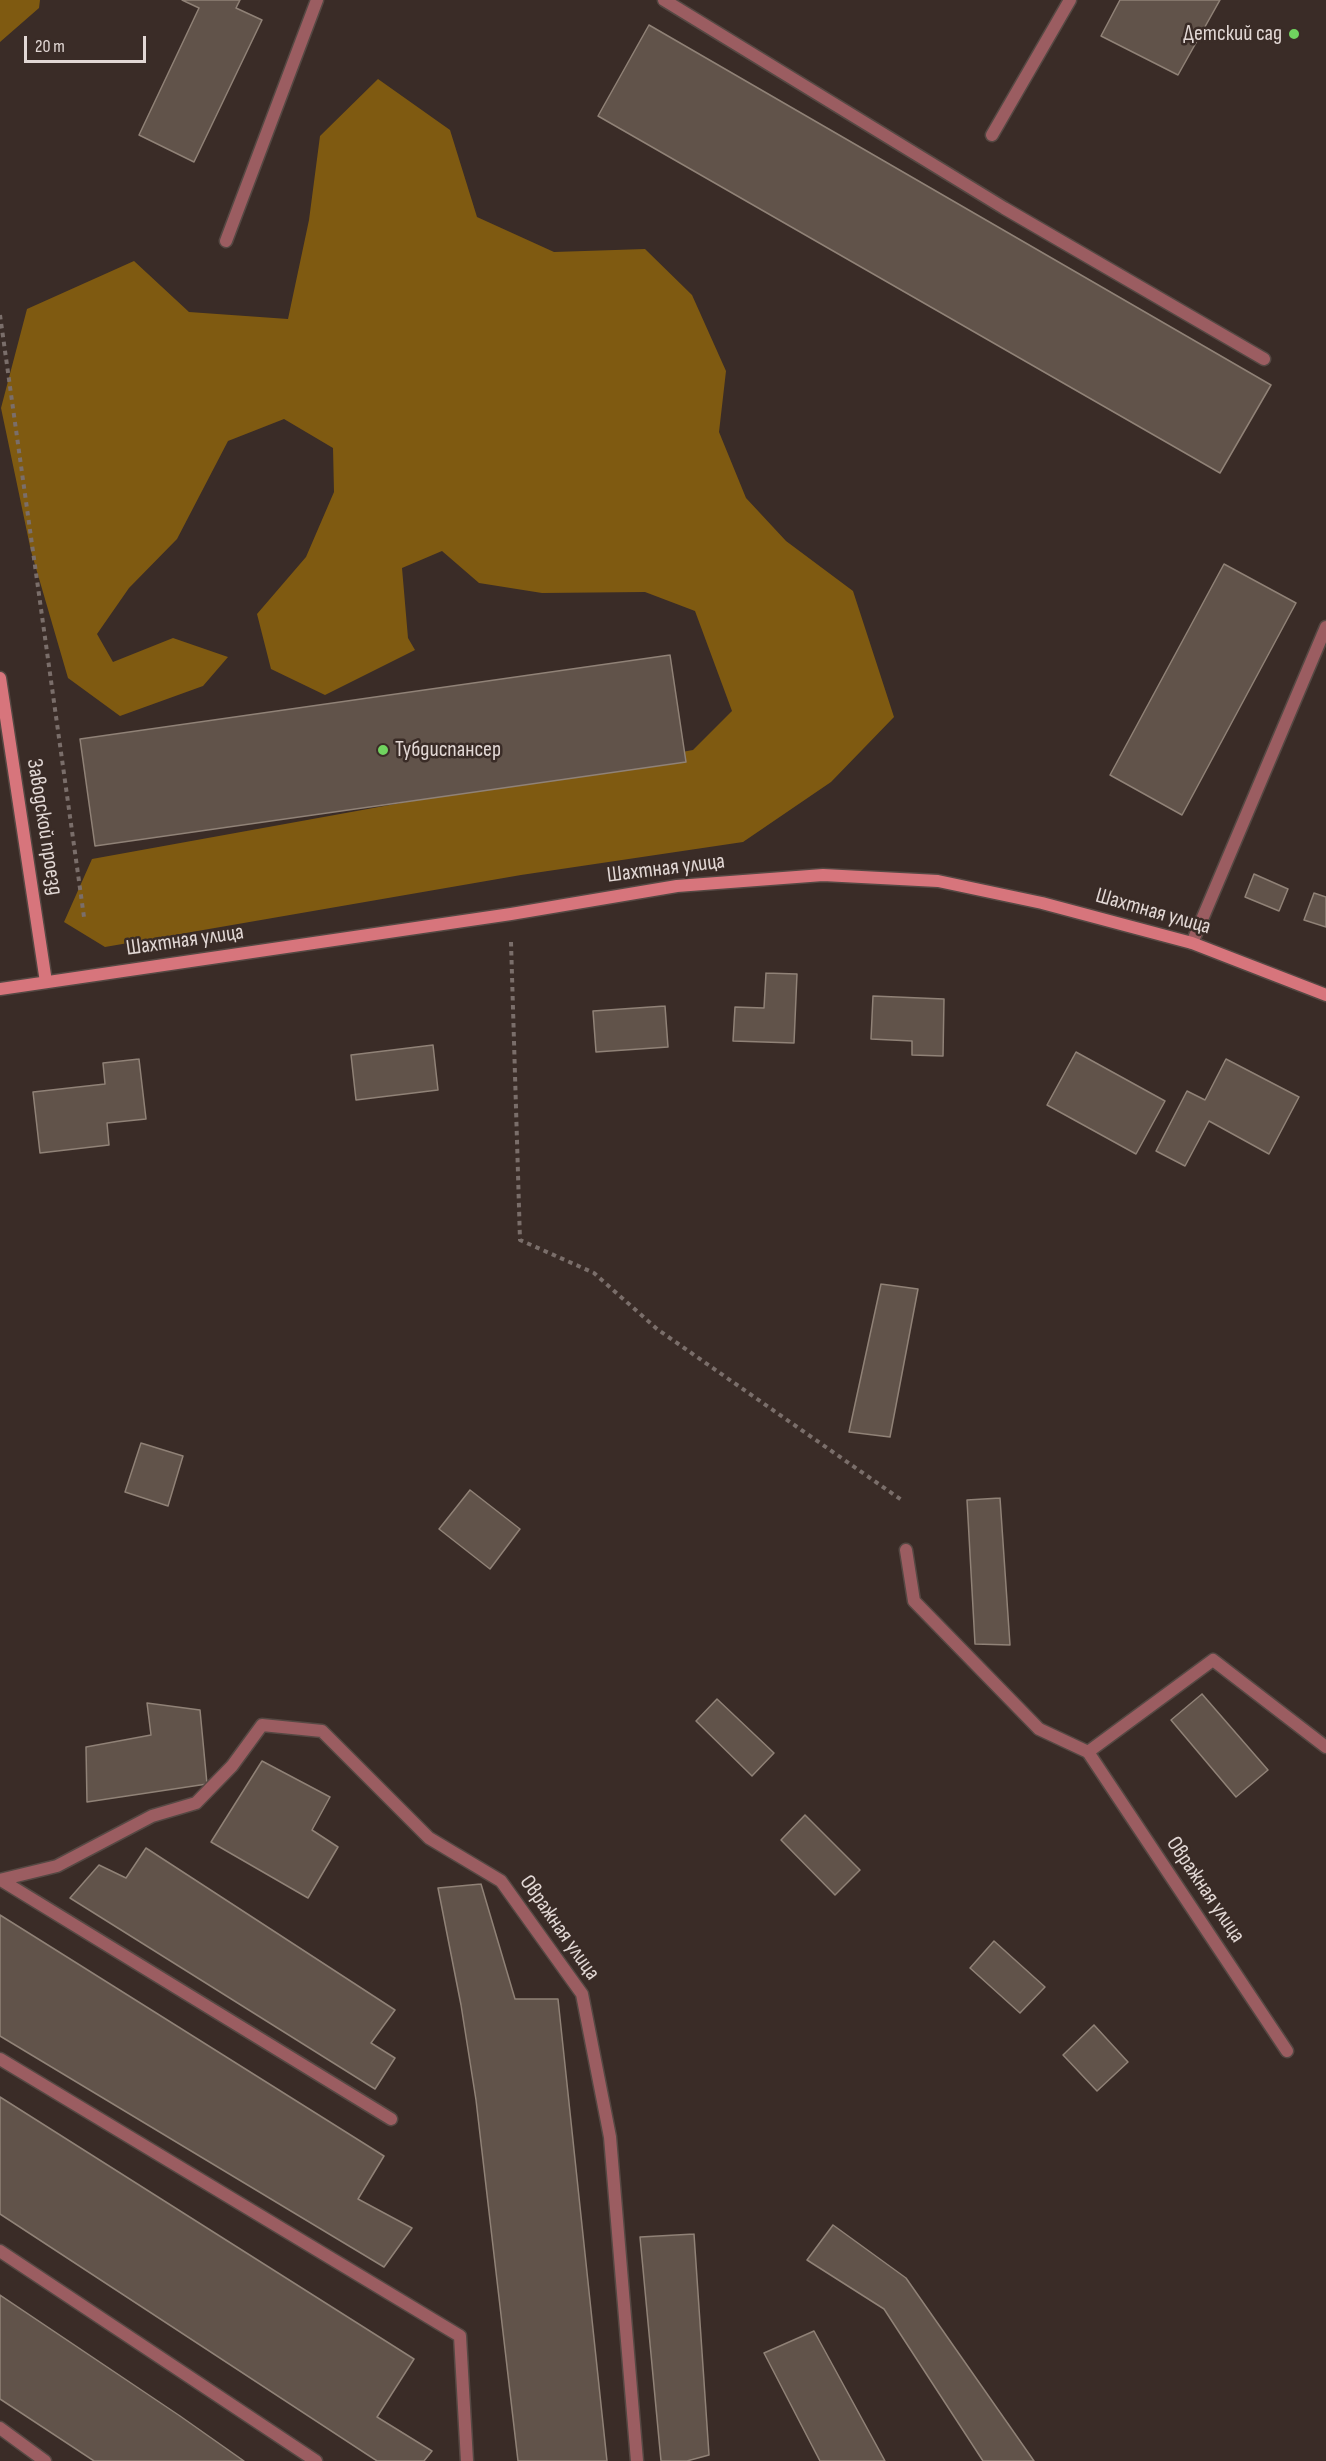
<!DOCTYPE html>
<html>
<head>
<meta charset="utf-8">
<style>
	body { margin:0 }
	#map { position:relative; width:1326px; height:2461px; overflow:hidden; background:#3a2c27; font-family:"Sofia Sans Condensed",sans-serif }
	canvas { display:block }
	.scale { position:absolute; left:24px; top:36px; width:122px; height:27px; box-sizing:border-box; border:3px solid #e2d8d5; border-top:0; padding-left:8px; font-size:18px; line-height:21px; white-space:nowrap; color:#e2d8d5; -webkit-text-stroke:4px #3a2c27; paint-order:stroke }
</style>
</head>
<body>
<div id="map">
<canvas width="1326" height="2461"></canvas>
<div class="scale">20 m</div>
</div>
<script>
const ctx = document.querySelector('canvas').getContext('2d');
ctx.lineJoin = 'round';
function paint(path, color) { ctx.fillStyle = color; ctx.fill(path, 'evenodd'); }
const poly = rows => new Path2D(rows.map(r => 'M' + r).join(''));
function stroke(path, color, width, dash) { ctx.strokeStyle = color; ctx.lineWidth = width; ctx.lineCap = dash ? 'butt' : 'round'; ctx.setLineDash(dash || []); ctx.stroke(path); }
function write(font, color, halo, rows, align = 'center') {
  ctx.font = font + ' "Sofia Sans Condensed",sans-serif'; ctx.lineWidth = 5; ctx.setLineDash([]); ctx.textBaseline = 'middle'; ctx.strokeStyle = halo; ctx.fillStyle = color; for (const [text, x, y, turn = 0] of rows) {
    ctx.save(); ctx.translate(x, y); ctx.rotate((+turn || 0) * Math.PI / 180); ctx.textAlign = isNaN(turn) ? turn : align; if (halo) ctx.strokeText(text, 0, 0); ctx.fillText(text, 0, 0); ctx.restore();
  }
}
paint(poly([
	[0,0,40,0,39,8,0,42],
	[378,79,450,130,477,217,554,252,645,249,692,295,726,371,719,432,746,498,786,541,853,591,894,717,831,782,743,842,521,875,105,947,64,922,92,859,693,750,732,711,695,611,645,592,542,593,479,583,442,551,402,568,408,638,415,650,325,695,271,669,257,614,306,557,334,492,333,448,284,419,228,441,177,539,129,588,97,634,113,662,173,638,228,657,203,686,120,716,68,678,31,551,1,408,27,309,134,261,189,312,288,319,309,220,320,136]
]), '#7f5a11');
const building = poly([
	[182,0,240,0,236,8,262,20,194,162,139,135,199,8,182,0],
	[1120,0,1220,0,1178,75,1101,36,1120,0],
	[649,25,1271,385,1220,473,598,116,649,25],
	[1224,564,1296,603,1182,815,1110,775,1224,564],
	[670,655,686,762,95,846,80,739,670,655],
	[1254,874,1288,889,1279,911,1245,897,1254,874],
	[1314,893,1326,897,1326,927,1304,920,1314,893],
	[766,973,797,974,794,1043,733,1041,735,1007,764,1008,766,973],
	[873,996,944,999,943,1056,912,1055,912,1041,871,1039,873,996],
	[665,1006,668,1047,596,1052,593,1011,665,1006],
	[433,1045,438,1090,356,1100,351,1055,433,1045],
	[1076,1052,1165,1101,1136,1154,1047,1105,1076,1052],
	[139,1059,146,1119,107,1123,109,1145,40,1153,33,1092,105,1084,103,1063,139,1059],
	[1226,1059,1299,1097,1269,1154,1209,1121,1185,1166,1156,1151,1187,1091,1205,1100,1226,1059],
	[881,1284,918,1289,890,1437,849,1432,881,1284],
	[141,1443,183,1456,168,1506,125,1492,141,1443],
	[470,1490,520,1529,490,1569,439,1529,470,1490],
	[1000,1498,1010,1645,975,1644,967,1500,1000,1498],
	[1202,1694,1268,1770,1236,1797,1171,1720,1202,1694],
	[717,1699,774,1753,752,1776,696,1721,717,1699],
	[147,1703,200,1710,207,1784,87,1802,86,1747,151,1735,147,1703],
	[262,1761,330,1797,312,1830,338,1847,308,1898,211,1842,262,1761],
	[805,1815,860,1870,835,1895,781,1840,805,1815],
	[146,1848,395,2010,371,2043,395,2058,375,2089,70,1898,99,1865,126,1878,146,1848],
	[481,1884,515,1999,558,1999,607,2461,518,2461,476,2100,461,2005,438,1888,481,1884],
	[0,1915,384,2156,358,2199,412,2228,384,2267,0,2036,0,1915],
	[994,1941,1045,1987,1020,2013,970,1968,994,1941],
	[1094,2025,1128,2062,1097,2091,1063,2055,1094,2025],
	[0,2097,414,2359,377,2417,432,2451,424,2461,377,2461,0,2214,0,2097],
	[833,2225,906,2278,1034,2461,983,2461,884,2309,807,2260,833,2225],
	[694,2234,709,2455,687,2461,661,2461,640,2237,694,2234],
	[0,2295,180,2416,244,2461,94,2461,0,2399,0,2295],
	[814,2331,885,2461,820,2461,764,2353,814,2331]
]);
paint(building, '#61534a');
stroke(building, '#908277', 1.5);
const lane = poly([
	[664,0,1004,208,1264,359],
	[992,135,1070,0],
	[226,241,317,0],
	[1192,943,1326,627],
	[0,1880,57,1866,152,1816,196,1803,232,1766,262,1725,322,1731,429,1838,501,1881,582,1994,610,2137,637,2461],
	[1,1880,391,2119],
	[0,2059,460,2336,467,2461],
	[0,2251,316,2461],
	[0,2428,45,2461]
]);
const street = poly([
	[906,1550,914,1601,1039,1729,1088,1752],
	[1088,1752,1287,2051],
	[1088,1752,1213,1660,1326,1747]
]);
const secondary = poly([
	[0,678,46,982],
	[0,989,511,914,677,886,823,875,938,881,1042,903,1192,943,1326,995]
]);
stroke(lane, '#554843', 15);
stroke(street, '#554843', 15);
stroke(secondary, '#554843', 15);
stroke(poly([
	[0,315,84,917],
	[511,942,520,1240,594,1273,657,1329,903,1501]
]), '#7a6e6a', 4, [4.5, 4.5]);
stroke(lane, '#9b5d61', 12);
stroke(street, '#9b5d61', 12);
stroke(secondary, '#d7757c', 12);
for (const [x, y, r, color] of [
	[1294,34,6,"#70d35f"],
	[383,750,6,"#70d35f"]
]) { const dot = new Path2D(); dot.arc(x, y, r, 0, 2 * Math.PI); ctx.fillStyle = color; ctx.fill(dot); stroke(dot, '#3a2c27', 2); }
write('22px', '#e2d8d5', '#3a2c27', [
	["Детский сад",1282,34],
	["Тубдиспансер",395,750,"left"]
], 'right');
write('22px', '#e2d8d5', '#3a2c27', [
	["Заводской проезд",44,827,81],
	["Шахтная улица",666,869,-7],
	["Шахтная улица",1153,912,16],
	["Шахтная улица",185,941,-8],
	["Овражная улица",1205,1890,56],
	["Овражная улица",559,1928,55]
]);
</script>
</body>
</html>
